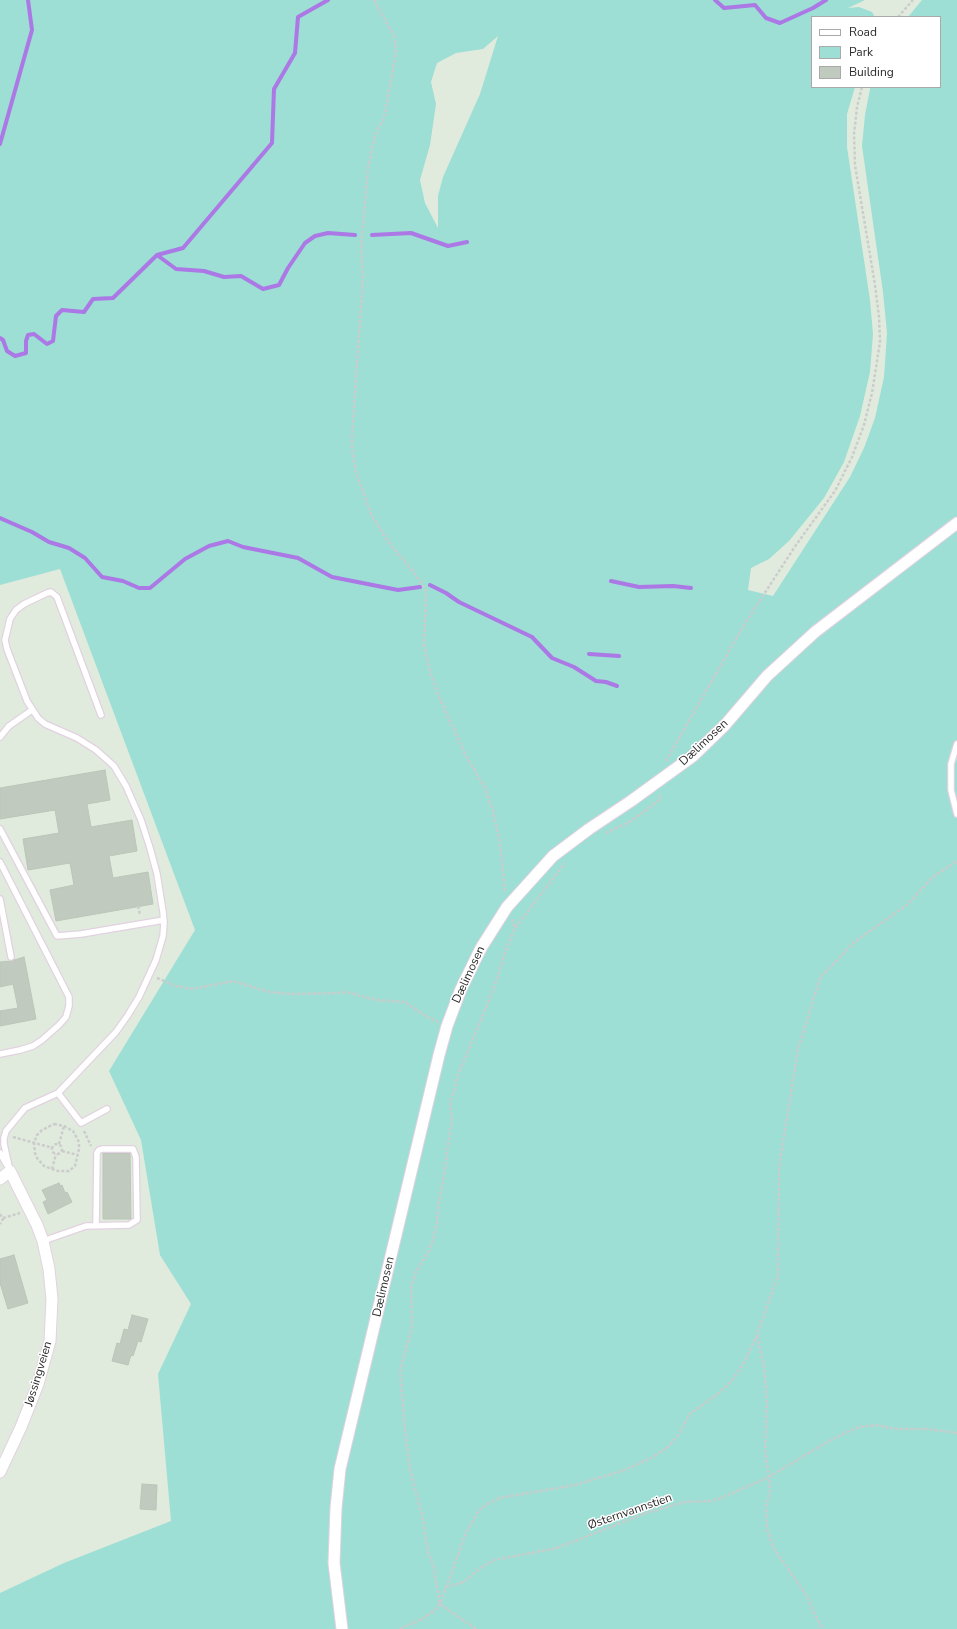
<!DOCTYPE html>
<html>
<head>
<meta charset="utf-8">
<style>
	body { margin:0 }
	#map { position:relative; width:957px; height:1629px; overflow:hidden; background:#e0ebdd; font-family:"Nunito Sans",sans-serif }
	canvas { display:block }
	.legend { position:absolute; left:811px; top:16px; width:130px; height:72px; box-sizing:border-box; background:#fff; border:1px solid #aaa; margin:0; padding:5px 7px; list-style:none; font-size:12px; color:#2a2a2a }
	.legend li { display:flex; align-items:center; gap:8px; height:20px }
	.legend b { width:20px; border:1px solid #aaa }
</style>
</head>
<body>
<div id="map">
<canvas width="957" height="1629"></canvas>
<ul class="legend">
<li><b style="height:5px;background:#fff"></b>Road</li>
<li><b style="height:11px;background:#9dded5"></b>Park</li>
<li><b style="height:11px;background:#c1cabf"></b>Building</li>
</ul>
</div>
<script>
const ctx = document.querySelector('canvas').getContext('2d');
ctx.lineJoin = 'round';
function paint(path, color) { ctx.fillStyle = color; ctx.fill(path, 'evenodd'); }
const poly = rows => new Path2D(rows.map(r => 'M' + r).join(''));
function stroke(path, color, width, dash) { ctx.strokeStyle = color; ctx.lineWidth = width; ctx.lineCap = dash ? 'butt' : 'round'; ctx.setLineDash(dash || []); ctx.stroke(path); }
function write(font, color, halo, rows, align = 'center') {
  ctx.font = font + ' "Nunito Sans",sans-serif'; ctx.lineWidth = 3; ctx.setLineDash([]); ctx.textBaseline = 'middle'; ctx.strokeStyle = halo; ctx.fillStyle = color; for (const [text, x, y, turn = 0] of rows) {
    ctx.save(); ctx.translate(x, y); ctx.rotate((+turn || 0) * Math.PI / 180); ctx.textAlign = isNaN(turn) ? turn : align; if (halo) ctx.strokeText(text, 0, 0); ctx.fillText(text, 0, 0); ctx.restore();
  }
}
paint(poly([
	[0,0,865,0,848,8,859,7,872,12,875,17,812,17,812,87,855,87,847,114,847,147,870,300,873,334,870,372,860,416,844,462,824,498,789,541,769,559,751,568,748,590,773,596,850,477,864,448,875,418,884,377,887,333,883,292,862,146,865,115,870,89,871,87,940,87,940,17,908,17,922,0,957,0,957,1629,0,1629,0,1593,64,1563,171,1521,158,1374,191,1304,160,1255,141,1140,109,1071,195,930,60,569,0,585],
	[498,36,480,94,443,177,438,196,438,228,425,203,420,180,430,145,436,104,431,82,437,63,456,53,483,49]
]), '#9dded5');
stroke(poly([
	[715,0,724,8,755,5,766,18,780,23,813,8,826,0],
	[0,144,32,30,28,0],
	[372,235,411,233,448,246,467,242],
	[157,255,176,269,204,271,224,277,241,276,263,289,279,285,288,268,305,243,315,236,328,233,355,235],
	[0,338,3,340,7,351,15,356,26,353,26,341,28,335,34,334,47,344,53,341,56,316,62,310,84,312,93,299,113,298,157,255,183,248,272,143,274,89,295,53,298,17,328,0],
	[0,518,32,532,49,542,69,548,85,558,102,577,123,581,139,588,150,588,185,559,209,546,228,541,243,547,298,558,332,577,398,590,420,587],
	[611,581,639,587,673,586,691,588],
	[430,585,446,593,459,602,532,637,552,658,574,667,596,681,606,682,617,686],
	[589,654,619,656]
]), '#ab78e5', 4);
const building = poly([
	[105,770,110,800,87,804,91,827,132,820,137,851,109,856,113,878,148,872,153,904,56,921,50,890,74,885,70,863,28,870,23,839,59,833,55,810,0,819,0,788,105,770],
	[24,957,36,1019,0,1026,0,1011,18,1008,13,984,0,987,0,962,11,961,24,957],
	[103,1153,130,1153,131,1219,103,1219,103,1153],
	[59,1183,60,1186,62,1185,65,1193,67,1192,72,1202,48,1214,43,1202,47,1200,42,1190,59,1183],
	[14,1255,28,1303,8,1309,0,1283,0,1259,14,1255],
	[132,1315,148,1319,141,1342,138,1341,133,1356,131,1355,128,1365,112,1361,117,1343,120,1344,124,1329,128,1330,132,1315],
	[142,1484,157,1485,156,1510,140,1509,142,1484]
]);
paint(building, '#c1cabf');
stroke(building, '#b9c6b7', 1);
const service = poly([
	[0,737,9,726,32,710],
	[957,744,951,764,951,790,957,814],
	[0,829,57,936,81,934,164,920],
	[0,862,69,997,69,1006,66,1017,59,1025,42,1040,33,1046,20,1050,0,1054],
	[0,899,11,957],
	[58,1093,81,1123,107,1109],
	[0,1153,7,1165],
	[10,1171,4,1144,4,1138,6,1131,25,1108,58,1093,116,1032,128,1015,139,997,156,960,163,936,164,923,163,912,157,874,150,848,141,820,126,786,114,766,96,750,77,738,45,724,38,718,27,701,7,649,5,640,10,619,16,610,24,604,47,593,51,592,57,597,101,715],
	[43,1241,86,1226,129,1225,137,1220,136,1157,133,1149,102,1149,99,1150,97,1153,96,1225]
]);
const minor = poly([
	[0,1179,10,1171,37,1225,43,1241,49,1269,52,1299,50,1341,38,1384,21,1427,0,1472],
	[342,1629,334,1563,336,1508,340,1469,439,1055,447,1026,461,989,481,948,507,907,553,856,589,829,631,801,693,756,725,725,767,676,815,632,957,523]
]);
stroke(service, '#e2d2e1', 8);
stroke(minor, '#e2d2e1', 13);
stroke(poly([
	[374,0,394,36,396,49,394,64,384,118,375,135,368,168,361,249,363,277,352,436,352,450,356,473,371,514,387,540,415,574,425,588,426,594,424,647,431,674,439,697,465,754,485,788,493,811,500,843,505,891],
	[898,17,913,0],
	[666,761,744,625,796,545,835,491,852,457,864,425,872,393,880,342,879,317,875,285,855,165,854,134,857,107,862,87],
	[606,833,629,822,652,806,660,799,660,794],
	[138,906,140,915],
	[512,919,515,928],
	[157,978,176,986,192,989,233,981,269,992,291,994,337,993,347,992,376,1000,405,1002,424,1015,438,1022],
	[54,1124,64,1126,73,1131,79,1142,79,1149,75,1166,69,1171,58,1171,44,1166,37,1158,35,1153,34,1143,37,1135,42,1130,54,1124],
	[84,1131,91,1146],
	[13,1137,53,1148],
	'52 1149a5 5 0 1 1 10 0a5 5 0 1 1-10 0Z',
	[59,1144,64,1126],
	[62,1151,78,1155],
	[52,1169,56,1154],
	[0,1214,3,1219,0,1224],
	[3,1218,20,1213],
	[757,1336,764,1367,767,1403,765,1450,769,1477,770,1491,766,1507,767,1529,773,1547,806,1595,822,1629],
	[446,1587,464,1582,480,1568,494,1560,557,1548,646,1513,685,1502,711,1501,721,1498,769,1477,827,1442,847,1432,859,1427,875,1425,897,1429,927,1429,957,1433],
	[400,1629,424,1618,435,1610,440,1604,466,1533,479,1510,486,1505,499,1498,575,1485,622,1471,651,1458,668,1447,677,1437,690,1414,719,1393,730,1383,744,1363,757,1335,778,1275,779,1167,798,1049,820,978,854,942,907,905,933,877,957,861],
	[476,1629,440,1604,433,1565,428,1552,422,1515,410,1469,406,1440,400,1371,412,1327,411,1287,416,1272,428,1252,433,1241,437,1223,438,1207,445,1169,449,1138,452,1120,450,1104,458,1075,494,988,505,952,515,928,565,863]
]), '#ccc', 2.5, [3, 2]);
stroke(service, '#fff', 5.5);
stroke(minor, '#fff', 11);
write('12px', '#2a2a2a', '#fff', [
	["Dælimosen",704,743,-43],
	["Dælimosen",469,975,-65],
	["Dælimosen",384,1287,-77],
	["Jøssingveien",39,1374,-73],
	["Østernvannstien",630,1512,-19]
]);
</script>
</body>
</html>
